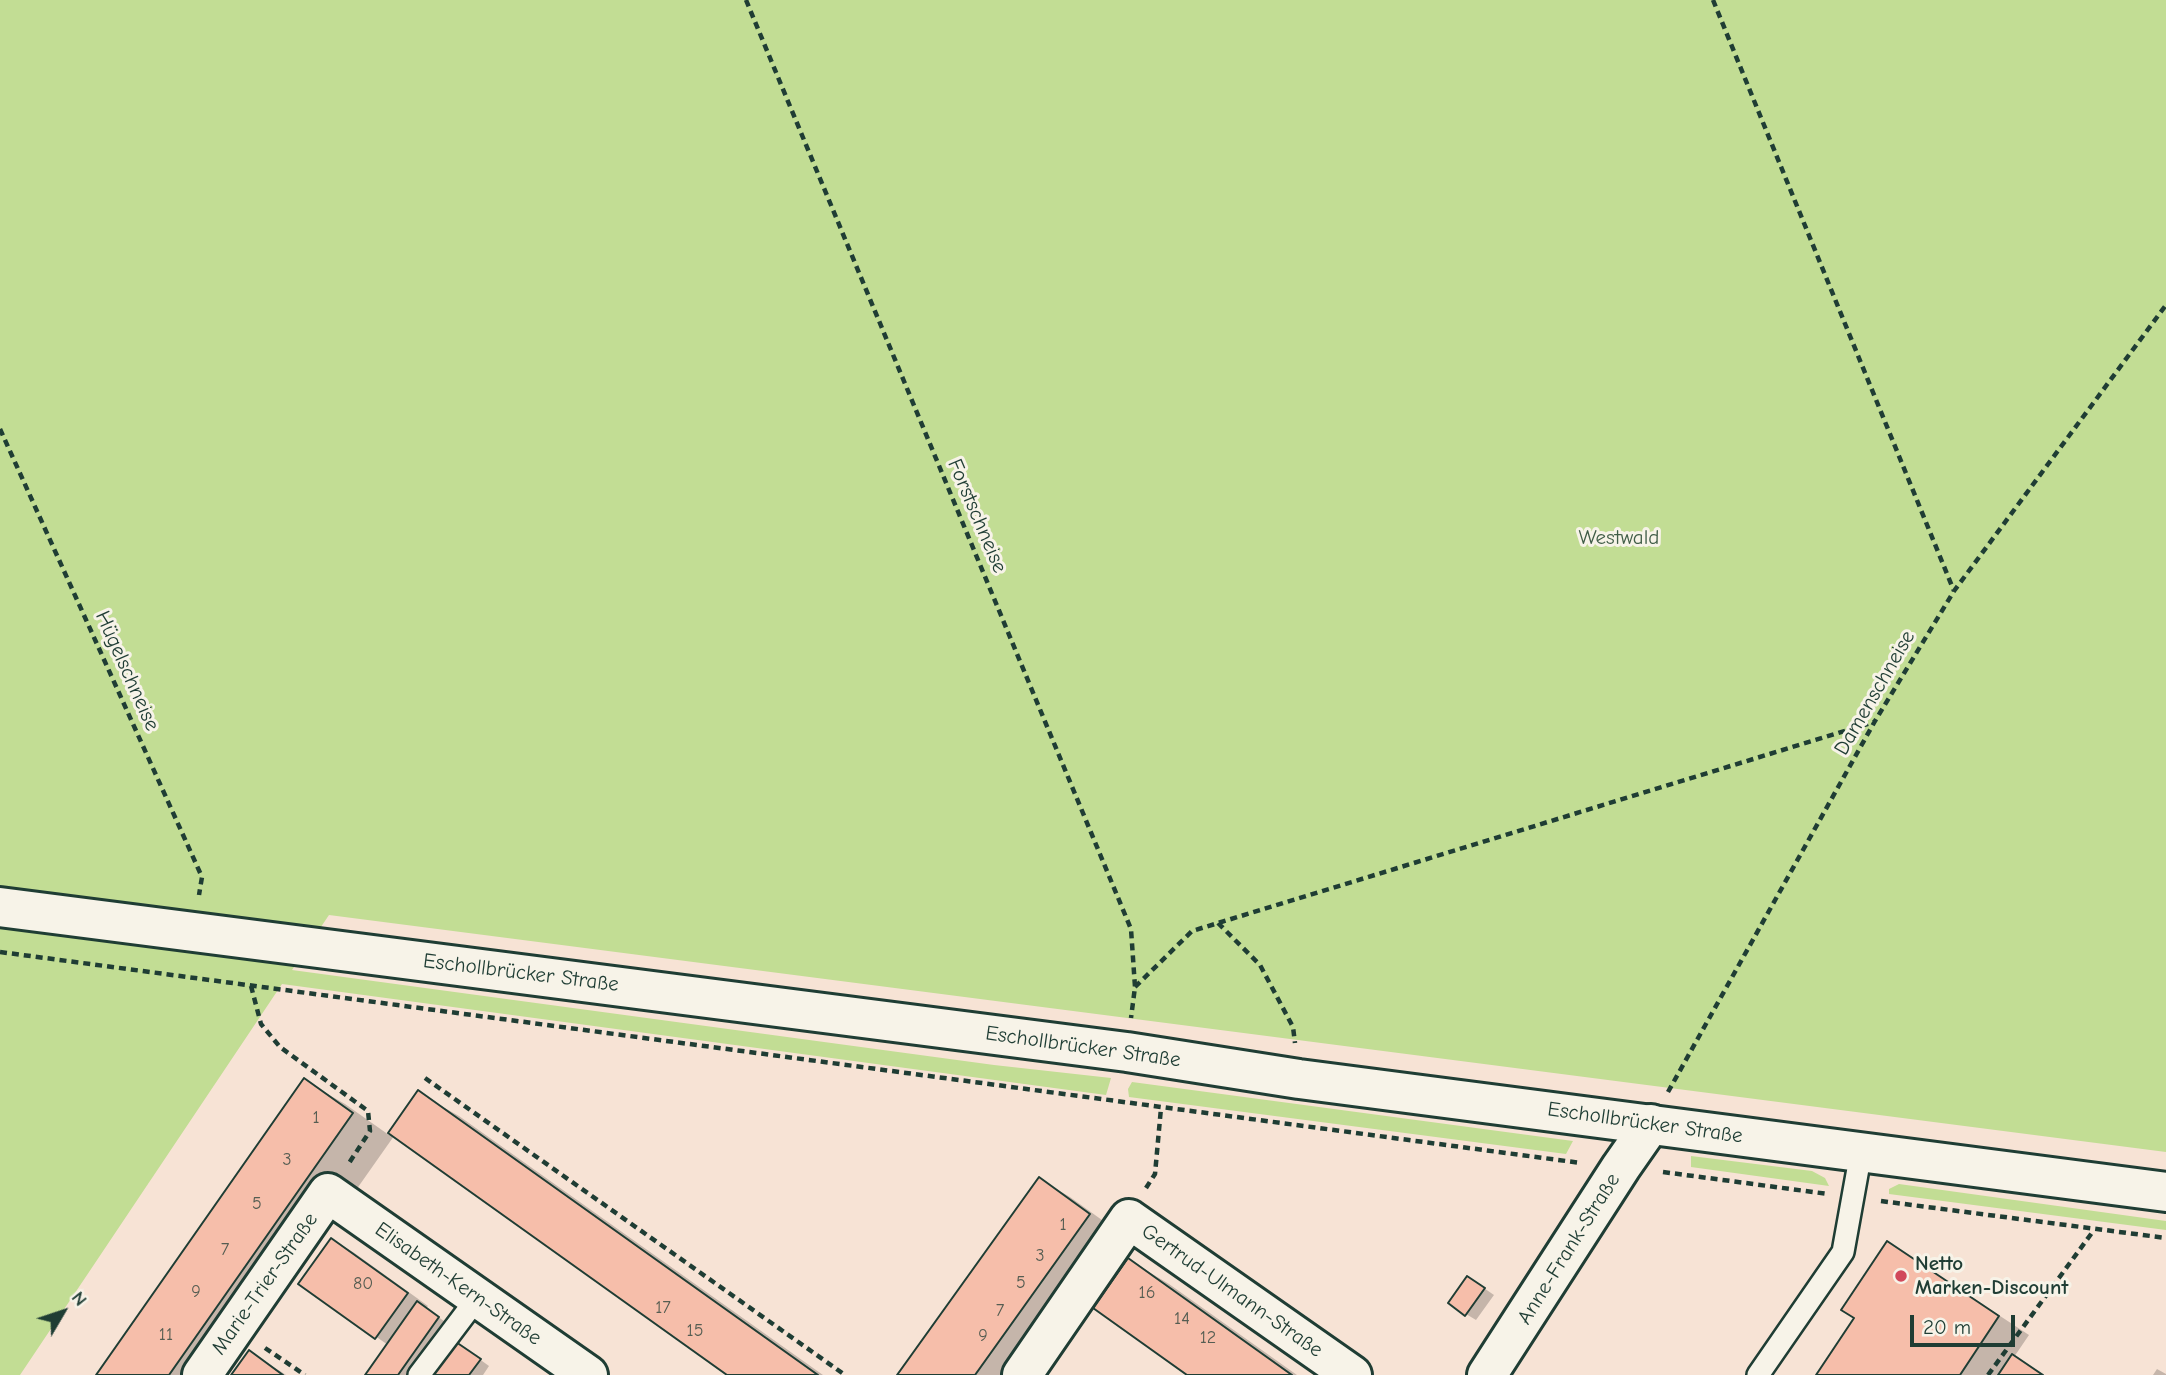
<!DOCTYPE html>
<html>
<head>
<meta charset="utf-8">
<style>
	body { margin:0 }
	#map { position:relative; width:2166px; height:1375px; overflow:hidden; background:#f7e3d5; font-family:"Comic Neue",sans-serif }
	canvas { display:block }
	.north { position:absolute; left:28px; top:1277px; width:70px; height:70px; -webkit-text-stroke:5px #f7f3e8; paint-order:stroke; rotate:51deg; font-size:19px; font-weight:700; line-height:28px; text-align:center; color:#1f3d34 }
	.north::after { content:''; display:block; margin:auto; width:24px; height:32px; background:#1f3d34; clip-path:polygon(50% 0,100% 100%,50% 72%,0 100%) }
	.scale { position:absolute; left:1910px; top:1315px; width:105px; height:32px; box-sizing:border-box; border:4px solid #1f3d34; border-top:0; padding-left:9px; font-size:21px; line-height:24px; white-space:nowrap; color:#1f3d34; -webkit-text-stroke:5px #f7f3e8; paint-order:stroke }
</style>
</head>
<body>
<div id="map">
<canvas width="2166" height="1375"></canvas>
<div class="north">N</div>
<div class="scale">20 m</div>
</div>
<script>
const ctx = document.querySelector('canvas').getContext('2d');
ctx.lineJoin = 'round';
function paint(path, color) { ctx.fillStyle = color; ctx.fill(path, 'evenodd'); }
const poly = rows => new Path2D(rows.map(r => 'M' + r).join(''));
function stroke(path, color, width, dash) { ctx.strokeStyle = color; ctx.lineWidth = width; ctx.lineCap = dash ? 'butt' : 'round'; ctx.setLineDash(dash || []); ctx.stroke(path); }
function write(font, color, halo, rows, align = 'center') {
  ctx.font = font + ' "Comic Neue",sans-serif'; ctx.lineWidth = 6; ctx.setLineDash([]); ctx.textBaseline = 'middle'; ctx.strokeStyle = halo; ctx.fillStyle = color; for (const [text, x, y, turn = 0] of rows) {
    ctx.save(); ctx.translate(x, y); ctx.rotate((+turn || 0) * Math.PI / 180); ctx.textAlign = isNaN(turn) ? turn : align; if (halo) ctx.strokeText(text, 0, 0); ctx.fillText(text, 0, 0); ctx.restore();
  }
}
paint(poly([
	[0,0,2166,0,2166,1152,329,915,292,970,994,1065,1111,1078,1106,1095,282,984,20,1375,0,1375],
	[1132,1082,1573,1141,1566,1154,1129,1097,1128,1089],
	[1691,1156,1812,1171,1825,1178,1829,1186,1691,1167],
	[1899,1184,2166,1221,2166,1230,1889,1194,1889,1189]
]), '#c2dd94');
paint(poly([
	[305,1081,345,1104,389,1135,418,1093,459,1116,823,1375,730,1375,394,1136,226,1375,98,1375],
	[1039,1179,1070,1197,1120,1233,1019,1375,899,1375],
	[332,1240,353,1252,428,1306,426,1308,448,1324,412,1375,367,1375,388,1345,301,1284],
	[1887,1244,1918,1262,2029,1335,2014,1357,2044,1375,1818,1375,1856,1317],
	[1129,1260,1169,1284,1297,1375,1190,1375],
	[1478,1284,1494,1295,1476,1320,1466,1314],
	[467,1350,489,1366,483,1375,435,1375],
	[249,1353,280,1371,286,1375,233,1375],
	[2157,1369,2166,1374,2166,1375,2153,1375]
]), '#0003');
const building = poly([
	[304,1078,353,1113,169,1375,96,1375,304,1078],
	[418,1090,818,1375,727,1375,388,1133,418,1090],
	[1039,1177,1090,1214,975,1375,897,1375,1039,1177],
	[331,1238,408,1293,375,1339,298,1284,331,1238],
	[1887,1241,1999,1316,1960,1375,1816,1375,1854,1318,1841,1310,1887,1241],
	[1128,1258,1292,1375,1187,1375,1093,1308,1128,1258],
	[1467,1276,1485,1288,1465,1316,1448,1303,1467,1276],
	[417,1301,439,1317,398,1375,365,1375,417,1301],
	[456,1342,481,1359,469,1375,433,1375,456,1342],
	[249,1350,283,1375,231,1375,249,1350],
	[2012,1354,2043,1375,1998,1375,2012,1354]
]);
paint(building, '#f6beaa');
stroke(building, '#1f3d34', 2);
const service = poly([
	[419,1375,478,1297],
	[1758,1375,1843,1252,1861,1152]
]);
const minor = poly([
	[202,1375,328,1193,588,1375],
	[1022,1375,1129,1219,1352,1375],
	[1487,1375,1621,1167,1651,1124]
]);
const secondary = poly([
	[0,907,1127,1052,1299,1079,2166,1192]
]);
stroke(service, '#1f3d34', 26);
stroke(minor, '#1f3d34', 44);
stroke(secondary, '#1f3d34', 44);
stroke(poly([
	[746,0,1131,929,1135,987,1131,1018],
	[1713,0,1954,591],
	[0,429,202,877,199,895],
	[1218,923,1260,965,1293,1027,1295,1043],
	[0,952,1581,1163],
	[251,986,261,1024,280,1047,368,1111,370,1131,349,1163],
	[1135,987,1192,931,1874,722],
	[425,1078,845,1375],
	[1668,1092,1875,721,1954,591,2166,305],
	[1663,1172,1828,1194],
	[1146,1188,1155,1174,1161,1108],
	[1881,1201,2166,1238],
	[265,1348,305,1375],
	[1988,1375,2094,1230]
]), '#1f3d34', 4.5, [7, 5]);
stroke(service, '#f7f3e8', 21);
stroke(minor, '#f7f3e8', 38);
stroke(secondary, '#f7f3e8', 38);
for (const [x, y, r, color] of [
	[1901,1276,7,"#d1495b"]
]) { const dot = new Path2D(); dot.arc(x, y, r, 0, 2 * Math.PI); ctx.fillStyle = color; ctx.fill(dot); stroke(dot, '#f7f3e8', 2.5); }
write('18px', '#555d52', null, [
	["1",316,1118],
	["3",287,1160],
	["5",257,1204],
	["1",1063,1225],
	["7",225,1250],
	["3",1040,1256],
	["5",1021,1283],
	["80",363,1284],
	["9",196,1292],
	["16",1147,1293],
	["17",663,1308],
	["7",1000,1311],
	["14",1182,1319],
	["15",695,1331],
	["11",166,1335],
	["9",983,1336],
	["12",1208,1338]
]);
write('21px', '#1f3d34', '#f7f3e8', [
	["Forstschneise",977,516,67],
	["Hügelschneise",127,671,66],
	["Damenschneise",1875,693,-60],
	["Eschollbrücker Straße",521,973,7],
	["Eschollbrücker Straße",1083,1047,8],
	["Eschollbrücker Straße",1645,1123,8],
	["Anne-Frank-Straße",1569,1249,-58],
	["Marie-Trier-Straße",265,1284,-55],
	["Elisabeth-Kern-Straße",458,1284,35],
	["Gertrud-Ulmann-Straße",1232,1291,35]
]);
write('21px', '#405d47', '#f7f3e8', [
	["Westwald",1619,538]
]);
write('bold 21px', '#1f3d34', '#f7f3e8', [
	["Netto",1915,1264],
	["Marken-Discount",1915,1288]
], 'left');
</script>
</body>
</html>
